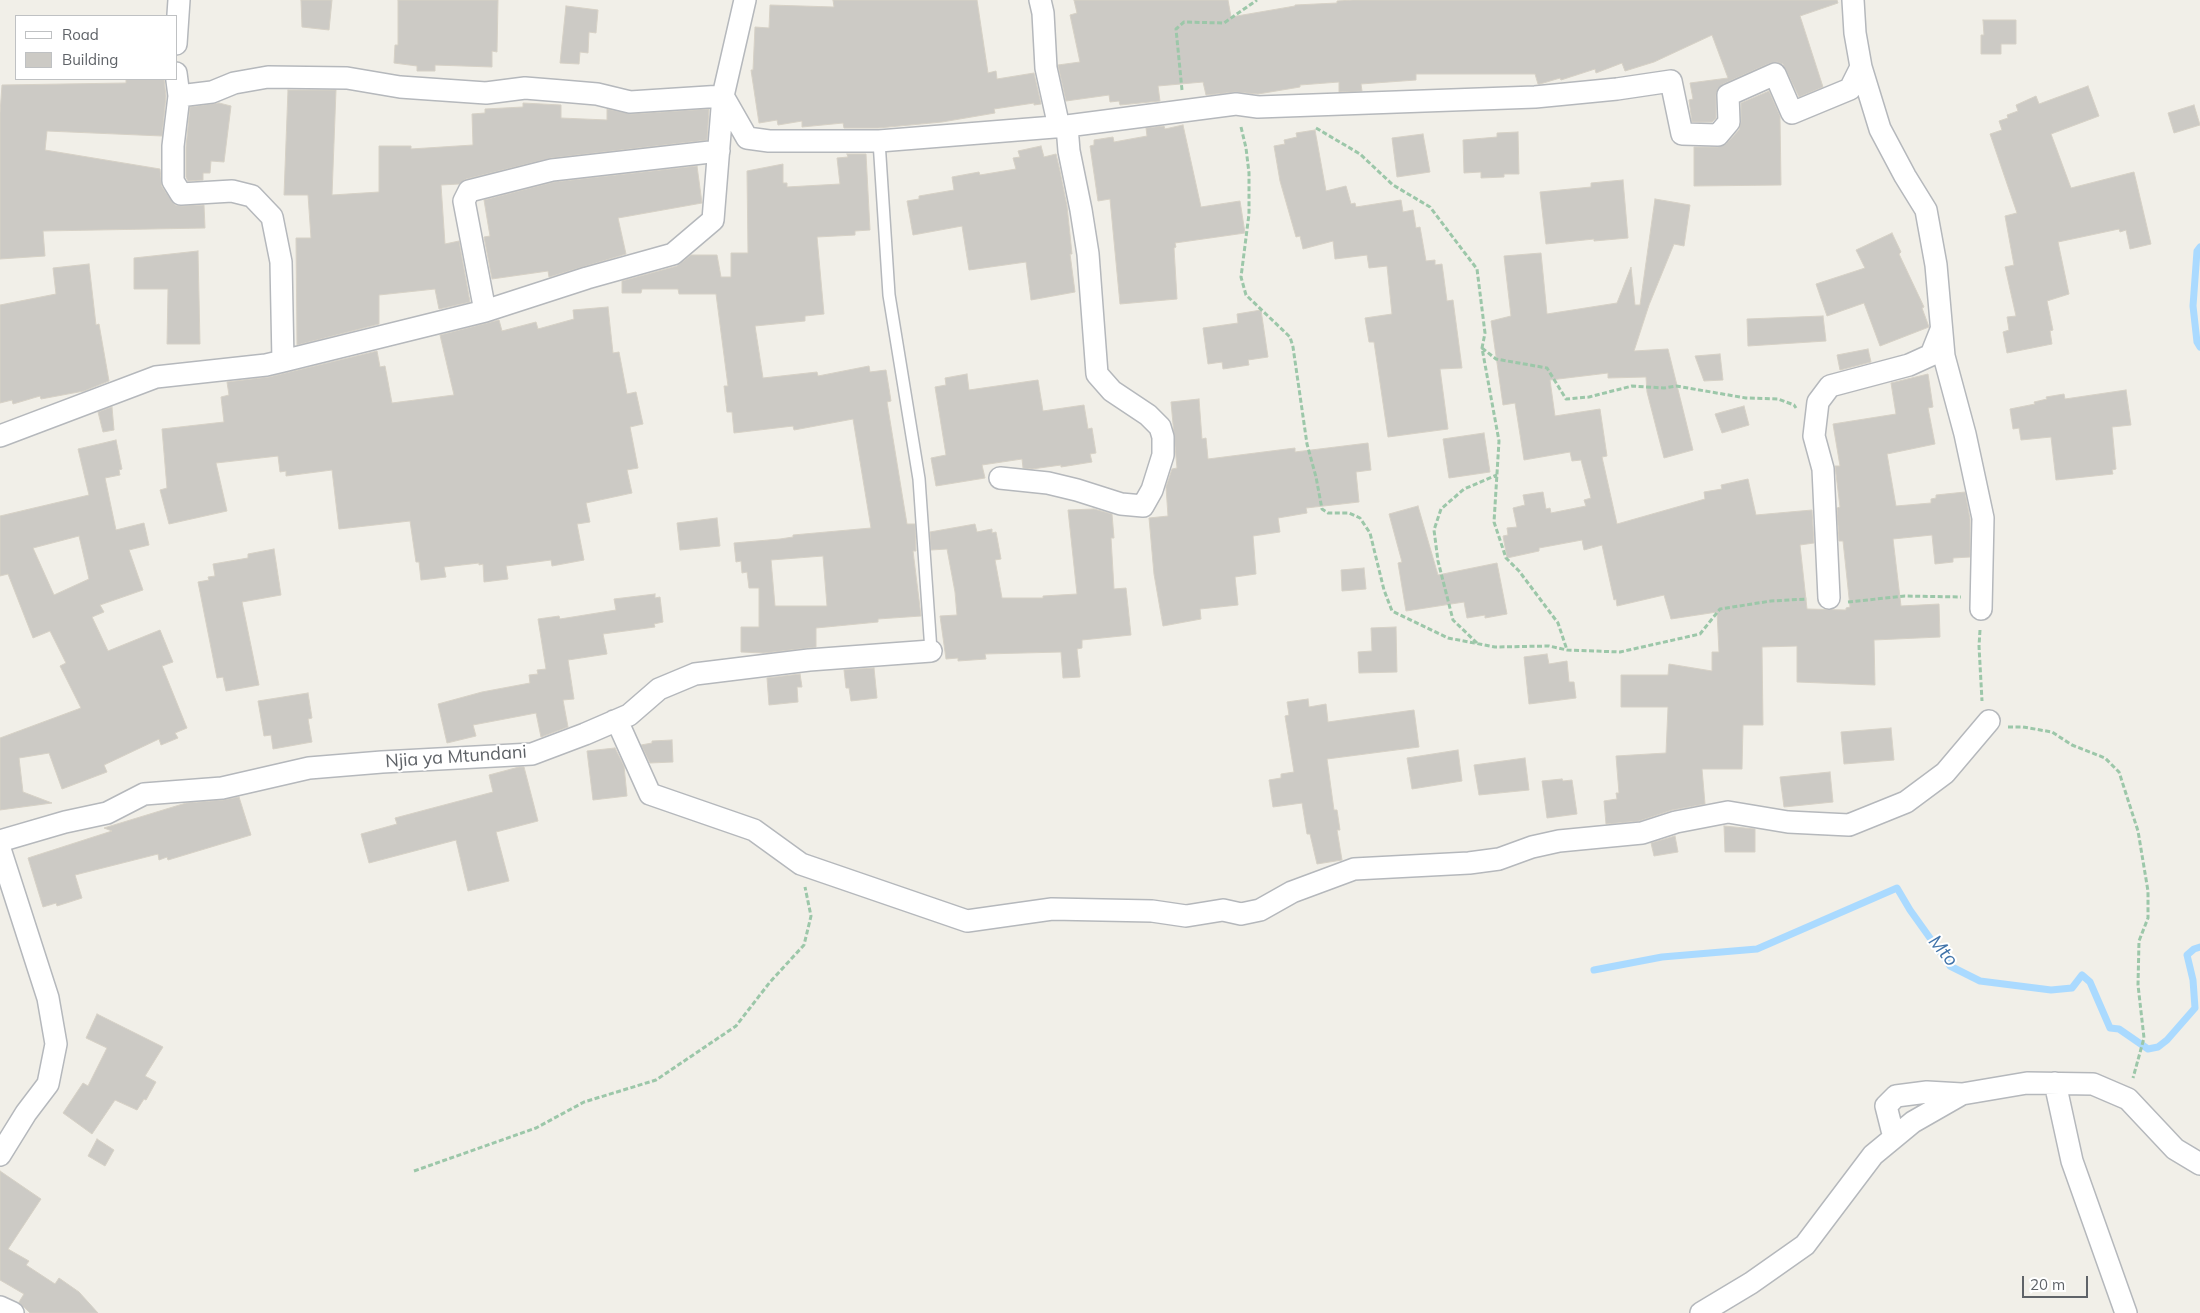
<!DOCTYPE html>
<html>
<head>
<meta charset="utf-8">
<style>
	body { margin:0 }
	#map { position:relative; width:2200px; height:1313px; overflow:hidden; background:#f1efe8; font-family:Mulish,sans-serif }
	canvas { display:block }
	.legend { position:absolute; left:15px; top:15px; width:162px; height:65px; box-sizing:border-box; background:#fff; border:1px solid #bfc1c3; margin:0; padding:6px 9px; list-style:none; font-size:15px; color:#5f6368 }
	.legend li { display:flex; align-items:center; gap:10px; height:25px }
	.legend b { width:25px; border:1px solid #bfc1c3 }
	.scale { position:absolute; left:2022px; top:1276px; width:66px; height:22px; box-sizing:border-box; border:2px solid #5f6368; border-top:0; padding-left:6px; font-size:15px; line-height:18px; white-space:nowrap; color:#5f6368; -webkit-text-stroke:4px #fff; paint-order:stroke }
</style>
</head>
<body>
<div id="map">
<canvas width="2200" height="1313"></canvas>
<ul class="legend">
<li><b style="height:6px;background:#fff"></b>Road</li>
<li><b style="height:14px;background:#cccac5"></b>Building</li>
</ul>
<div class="scale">20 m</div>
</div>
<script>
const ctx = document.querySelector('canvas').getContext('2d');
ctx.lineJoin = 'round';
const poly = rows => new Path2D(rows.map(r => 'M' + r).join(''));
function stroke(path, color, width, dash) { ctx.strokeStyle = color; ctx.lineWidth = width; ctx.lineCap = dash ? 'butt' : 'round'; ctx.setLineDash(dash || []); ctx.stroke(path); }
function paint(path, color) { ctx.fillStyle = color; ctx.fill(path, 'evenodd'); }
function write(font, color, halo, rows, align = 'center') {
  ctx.font = font + ' Mulish,sans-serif'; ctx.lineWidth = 4; ctx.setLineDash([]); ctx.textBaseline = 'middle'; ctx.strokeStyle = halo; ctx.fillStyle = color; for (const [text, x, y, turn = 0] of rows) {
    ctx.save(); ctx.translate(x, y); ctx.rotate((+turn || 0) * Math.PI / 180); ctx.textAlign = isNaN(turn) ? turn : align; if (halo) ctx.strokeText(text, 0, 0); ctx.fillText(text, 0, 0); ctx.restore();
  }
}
stroke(poly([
	[2200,247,2197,251,2193,306,2197,342,2200,347],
	[1594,970,1662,957,1757,949,1897,888,1910,910,1950,966,1980,981,2051,990,2072,988,2082,975,2090,982,2110,1028,2119,1029,2148,1049,2158,1047,2167,1040,2195,1008,2193,980,2187,955,2194,949,2200,947]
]), '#aadaff', 7);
const building = poly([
	[301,0,332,0,329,30,302,27,301,0],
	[398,0,498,0,497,52,492,51,492,67,435,65,435,71,417,71,417,66,394,63,395,45,398,45,398,0],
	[833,0,977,0,988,73,996,71,997,79,1034,73,1041,104,1034,105,1034,103,994,109,995,113,942,122,878,128,844,128,843,123,802,127,802,121,778,125,777,120,759,123,751,70,753,70,755,27,769,28,770,5,834,7,833,0],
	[1074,0,1228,0,1231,17,1295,6,1295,5,1337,3,1337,1,1353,0,1837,0,1838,3,1800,16,1823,87,1799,97,1783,64,1777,62,1770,63,1723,84,1718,88,1716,95,1716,118,1712,122,1692,122,1689,100,1693,99,1690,83,1728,78,1712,35,1654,62,1625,71,1622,63,1596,73,1595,69,1561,80,1560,78,1540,84,1538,84,1535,74,1416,74,1416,80,1361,84,1362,91,1339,92,1339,82,1300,85,1300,87,1258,94,1235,92,1206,95,1203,82,1158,86,1160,101,1120,105,1119,101,1110,102,1109,95,1066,101,1058,65,1080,62,1070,15,1077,13,1074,0],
	[566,6,598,10,596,33,589,32,588,53,580,52,579,64,560,63,566,6],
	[1983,20,2016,20,2016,44,2001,44,2001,54,1981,54,1981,35,1984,35,1983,20],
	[126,79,164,79,166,96,162,136,47,131,45,150,160,169,162,187,175,205,182,206,204,205,205,228,43,231,45,256,0,259,0,113,2,85,126,83,126,79],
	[2088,86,2099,116,2051,134,2071,188,2134,172,2151,244,2130,249,2126,230,2120,232,2119,229,2058,242,2069,294,2047,301,2053,330,2050,331,2052,344,2007,353,2003,332,2009,330,2007,317,2016,316,2005,267,2014,265,2005,216,2017,213,1990,134,2002,130,1999,121,2008,118,2007,115,2018,111,2016,105,2036,96,2039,104,2088,86],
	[288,90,336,90,332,195,379,192,379,146,411,146,411,149,473,145,472,114,485,113,485,109,523,107,523,103,561,105,561,118,607,120,607,109,631,114,709,109,707,140,551,158,466,179,459,184,441,185,445,244,459,241,470,302,439,309,435,289,379,295,379,324,297,345,296,238,311,238,308,195,284,195,288,90],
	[1769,91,1780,116,1781,185,1694,186,1694,147,1718,147,1727,143,1739,130,1741,122,1741,103,1769,91],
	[219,103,231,106,224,162,211,161,210,173,203,173,203,180,188,181,186,177,186,147,190,107,219,103],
	[2194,105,2200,125,2174,133,2168,113,2194,105],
	[1183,125,1201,207,1240,201,1245,233,1175,243,1176,247,1174,248,1177,299,1120,304,1110,199,1098,201,1090,146,1094,145,1094,140,1113,137,1114,142,1147,136,1146,128,1164,126,1165,129,1183,125],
	[1315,130,1326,191,1346,186,1351,204,1355,203,1356,207,1401,200,1403,212,1413,210,1416,228,1420,227,1426,261,1435,260,1435,265,1442,264,1447,301,1453,300,1462,368,1440,369,1448,429,1388,437,1374,342,1369,342,1365,318,1392,314,1387,266,1369,268,1367,255,1335,259,1333,241,1303,249,1300,236,1296,237,1280,181,1274,146,1285,144,1284,140,1297,137,1296,133,1315,130],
	[1518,132,1519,174,1504,174,1504,177,1481,178,1481,172,1464,173,1463,140,1497,137,1497,133,1518,132],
	[1423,134,1430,172,1397,177,1392,138,1423,134],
	[1041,146,1044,157,1056,154,1060,171,1067,206,1072,254,1070,254,1075,292,1031,300,1026,262,969,270,962,226,913,235,907,201,919,199,919,196,954,190,952,177,979,172,980,175,1016,169,1013,158,1020,157,1018,151,1041,146],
	[847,154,866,154,870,230,855,231,855,235,817,237,824,314,805,316,805,321,755,326,763,378,817,372,818,376,869,366,870,372,886,370,891,401,887,402,907,524,915,524,916,551,913,551,921,616,878,619,878,622,816,628,816,647,764,653,741,652,741,627,759,627,759,588,749,588,747,572,742,573,741,561,736,562,734,543,780,539,793,537,793,535,871,528,853,419,794,430,793,426,734,433,732,412,727,412,724,386,728,386,716,294,679,294,678,289,642,289,641,293,622,293,622,281,677,266,691,255,717,255,721,277,731,277,731,253,748,253,747,171,783,164,783,183,787,183,787,187,840,184,837,158,848,157,847,154],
	[823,556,827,606,775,606,771,560,823,556],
	[697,166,702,203,618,218,626,254,549,277,548,271,492,279,484,237,490,236,484,200,554,182,697,166],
	[1623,180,1628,238,1594,241,1594,239,1546,244,1540,192,1591,187,1591,183,1623,180],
	[1655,199,1690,205,1684,246,1674,244,1649,305,1634,351,1668,349,1693,450,1664,458,1647,392,1646,377,1608,378,1608,373,1550,380,1555,416,1600,409,1607,456,1602,457,1617,524,1705,499,1704,492,1722,489,1721,485,1748,479,1756,515,1812,510,1814,543,1800,545,1807,609,1846,610,1846,608,1850,607,1843,541,1839,541,1837,508,1840,507,1835,466,1840,466,1833,424,1896,414,1891,383,1928,374,1933,407,1928,408,1935,444,1887,454,1896,506,1931,503,1931,499,1936,498,1936,495,1965,492,1970,519,1970,557,1953,558,1953,562,1935,564,1932,535,1893,539,1901,606,1939,604,1940,637,1874,640,1875,685,1797,682,1797,646,1762,647,1763,725,1743,725,1742,769,1702,769,1705,804,1672,810,1639,821,1606,824,1604,801,1617,799,1616,793,1619,793,1616,756,1666,753,1668,707,1621,707,1621,675,1668,675,1669,664,1712,671,1712,652,1719,652,1717,612,1671,619,1664,595,1617,606,1616,599,1614,600,1602,545,1584,550,1582,540,1539,548,1539,551,1507,558,1503,536,1508,535,1507,528,1517,527,1513,508,1525,505,1523,495,1543,492,1546,509,1550,508,1551,513,1586,506,1584,500,1591,498,1581,460,1572,461,1570,452,1524,460,1515,403,1503,405,1491,321,1511,316,1504,256,1541,253,1547,314,1617,303,1631,267,1635,305,1640,305,1655,199],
	[1892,233,1901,252,1899,254,1924,307,1922,308,1929,327,1880,346,1864,303,1827,316,1816,284,1865,268,1856,250,1892,233],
	[198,251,200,344,167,344,168,289,134,289,134,258,198,251],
	[89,264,96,325,99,324,109,381,84,391,41,399,40,396,13,404,12,400,0,403,0,305,56,294,53,268,89,264],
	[608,307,613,353,619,352,627,394,636,392,643,424,630,427,638,468,627,470,632,493,586,503,590,522,577,524,584,560,552,566,551,560,506,566,508,579,484,582,483,564,479,565,479,563,444,567,446,577,421,580,419,562,416,562,410,521,339,529,332,470,286,476,286,471,280,472,278,456,216,463,227,511,169,524,160,490,167,488,162,429,224,422,221,397,229,395,227,382,269,377,377,351,380,367,385,366,392,403,454,395,440,335,499,320,502,331,536,322,538,329,574,319,573,310,608,307],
	[1261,310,1268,357,1248,360,1249,365,1223,369,1222,362,1208,364,1203,328,1238,323,1237,314,1261,310],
	[1823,316,1826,341,1748,346,1747,319,1823,316],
	[1868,349,1871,362,1840,370,1837,355,1868,349],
	[1720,354,1723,380,1704,381,1695,356,1720,354],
	[967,374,969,390,1038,380,1043,411,1084,405,1088,429,1092,428,1096,453,1090,454,1092,462,1061,467,1061,465,1032,469,1023,468,1022,459,982,465,985,478,936,486,931,458,946,455,935,387,946,385,945,378,967,374],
	[2126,390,2131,425,2112,427,2116,469,2112,470,2113,474,2056,480,2051,437,2021,440,2019,428,2013,429,2010,409,2035,404,2034,402,2047,399,2046,397,2064,394,2065,399,2126,390],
	[1199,399,1202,439,1206,438,1208,459,1295,448,1295,452,1368,443,1371,470,1356,472,1359,502,1306,508,1307,513,1278,518,1280,532,1253,536,1256,574,1235,577,1238,605,1200,609,1201,619,1163,626,1154,574,1149,518,1168,516,1166,487,1172,469,1177,468,1171,402,1199,399],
	[1744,406,1749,425,1722,433,1715,414,1744,406],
	[112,407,114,430,103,432,98,412,112,407],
	[1484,433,1490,472,1449,478,1443,439,1484,433],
	[116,440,122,469,119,470,120,475,105,478,116,530,144,523,149,545,129,550,143,590,100,605,104,612,92,617,108,651,160,630,173,662,162,666,187,728,175,733,178,738,161,745,159,739,104,765,107,772,62,789,49,753,19,758,23,792,52,803,0,810,0,738,81,708,60,666,66,663,50,631,33,638,8,574,0,576,0,516,89,495,78,449,116,440],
	[79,536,89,579,54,595,33,548,79,536],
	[1418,506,1438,575,1497,563,1507,614,1485,618,1485,615,1467,618,1464,602,1406,611,1398,563,1402,562,1389,514,1418,506],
	[1094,509,1112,514,1114,538,1111,538,1114,589,1126,588,1131,635,1082,640,1082,648,1077,649,1080,677,1063,678,1061,652,985,654,986,659,958,661,958,658,946,659,940,616,957,615,955,592,947,549,931,550,930,532,975,524,977,532,992,529,992,533,996,532,1001,559,995,560,1002,598,1043,598,1043,596,1077,594,1068,510,1094,509],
	[717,518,720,546,680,550,677,523,717,518],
	[274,549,281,595,242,602,259,685,226,691,223,677,217,678,198,582,209,580,208,577,215,576,213,564,248,558,248,554,274,549],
	[1364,568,1366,589,1342,591,1341,570,1364,568],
	[655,594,655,598,660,597,663,622,654,624,655,627,603,634,607,654,568,660,574,699,563,700,568,727,541,737,536,713,473,725,476,736,447,743,438,704,482,692,530,683,529,675,538,674,537,670,546,669,538,619,559,616,560,619,616,610,614,599,655,594],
	[1396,627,1397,672,1359,673,1358,652,1372,651,1371,628,1396,627],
	[1547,654,1549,664,1567,661,1569,682,1574,682,1576,698,1529,704,1524,657,1547,654],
	[874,668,877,698,851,701,849,688,846,688,844,670,874,668],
	[800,674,802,687,797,687,798,702,769,705,767,678,800,674],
	[308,693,312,718,308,719,312,742,273,749,271,735,264,736,258,701,308,693],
	[1308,699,1309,707,1326,704,1328,722,1414,710,1419,747,1327,759,1334,810,1337,810,1340,830,1337,830,1342,860,1317,864,1310,834,1307,834,1302,803,1273,807,1269,780,1281,778,1281,774,1294,772,1285,716,1289,715,1287,702,1308,699],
	[1891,728,1894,760,1844,764,1841,732,1891,728],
	[672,740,673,762,650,763,641,745,652,743,652,741,672,740],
	[615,748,624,766,627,796,593,800,587,751,615,748],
	[1458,750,1462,781,1412,789,1407,758,1458,750],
	[1525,758,1529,790,1479,795,1474,765,1525,758],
	[519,767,524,767,538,821,496,832,509,881,468,891,456,840,369,863,361,834,397,824,395,818,493,792,489,775,519,767],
	[1830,772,1833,802,1784,807,1780,777,1830,772],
	[1562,779,1563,781,1572,780,1577,814,1547,818,1542,781,1562,779],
	[239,797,251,835,168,860,167,857,159,860,158,854,75,875,82,898,57,906,56,903,43,907,28,858,112,831,104,828,186,803,223,800,239,797],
	[1724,826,1755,829,1755,852,1725,852,1724,826],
	[1675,836,1678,852,1654,856,1651,843,1675,836],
	[97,1014,163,1047,145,1076,156,1082,146,1100,144,1099,137,1110,115,1100,92,1134,63,1113,83,1083,88,1086,107,1048,86,1038,97,1014],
	[97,1139,114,1150,105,1166,88,1156,97,1139],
	[0,1171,41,1199,8,1249,29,1261,26,1265,55,1284,59,1278,79,1292,98,1313,30,1313,19,1302,24,1294,0,1280,0,1171]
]);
paint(building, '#cccac5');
stroke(building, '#d6d1c6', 1);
const lane = poly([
	[879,141,889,295,919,479,931,651]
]);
const street = poly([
	[1040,0,1043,13,1046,68,1059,127],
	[1853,0,1855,33,1861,67,1880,129,1905,176,1926,210,1936,265,1944,356,1965,434,1983,518,1981,609],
	[176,44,179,0],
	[176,73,179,96,212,92,234,83,268,77,347,78,400,87,486,93,525,88,562,91,597,94,630,102,723,96,747,138,769,141,879,141,1067,126,1236,104,1258,107,1535,97,1617,89,1671,81,1682,134,1718,135,1729,122,1728,95,1775,74,1792,113,1850,89,1861,67],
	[179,96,173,146,173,181,181,194,232,191,252,196,272,217,281,262,283,361],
	[485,311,464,201,469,191,552,170,719,151],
	[0,436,156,377,266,365,283,361,485,311,587,278,673,254,713,220,723,96,745,0],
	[1000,478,1048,483,1077,490,1121,504,1143,506,1152,490,1163,455,1163,437,1160,427,1148,415,1112,391,1097,374,1088,254,1081,210,1069,151,1067,126],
	[1829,598,1823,469,1814,436,1818,402,1830,386,1909,365,1931,355,1941,330],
	[614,721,619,725,650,794,754,830,801,864,967,921,1052,909,1152,911,1186,916,1223,910,1241,914,1260,910,1292,892,1354,869,1469,863,1499,859,1532,847,1559,841,1642,833,1676,822,1728,812,1788,822,1849,825,1906,802,1945,773,1989,721],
	[0,841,65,822,107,813,144,794,222,788,309,768,382,762,532,754,585,734,629,715,659,689,695,674,809,660,931,651],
	[0,849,48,998,56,1044,48,1084,26,1113,0,1155],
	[2055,1083,2072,1161,2126,1313],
	[1895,1136,1892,1130,1886,1106,1896,1096,1927,1092,1962,1094],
	[0,1307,13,1313],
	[1701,1313,1751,1283,1805,1245,1873,1155,1913,1122,1962,1094,2027,1083,2093,1084,2128,1099,2175,1149,2200,1164]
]);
stroke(lane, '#b5b8bc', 14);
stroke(street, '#b5b8bc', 24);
stroke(poly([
	[1182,90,1176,29,1184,22,1224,23,1257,0],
	[1241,127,1246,148,1249,173,1249,214,1241,277,1246,295,1290,337,1293,347,1307,444,1316,477,1322,509,1328,513,1349,513,1360,518,1370,533,1384,590,1392,611,1448,638,1495,647,1549,646,1567,650,1620,652,1700,634,1720,609,1771,601,1807,599],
	[1316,128,1360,154,1393,185,1430,207,1477,269,1485,333,1482,348,1499,441,1494,522,1506,558,1519,571,1558,623,1567,650],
	[1482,348,1496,359,1547,368,1566,399,1589,397,1632,386,1664,388,1676,386,1746,398,1778,399,1794,405,1796,408],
	[1848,602,1905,596,1961,597],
	[1980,630,1979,646,1982,701],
	[1477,643,1453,620,1438,561,1434,530,1441,509,1464,489,1497,475],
	[2008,727,2023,727,2052,732,2072,745,2105,758,2119,772,2138,831,2148,891,2148,918,2139,941,2138,985,2144,1038,2133,1078],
	[414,1171,536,1128,584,1102,656,1080,736,1026,770,982,804,945,811,916,805,887]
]), '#9cc7a9', 3, [5, 2.5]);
stroke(lane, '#fff', 11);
stroke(street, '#fff', 21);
write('18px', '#5f6368', '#fff', [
	["Njia ya Mtundani",456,757,-4]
]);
write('italic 19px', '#4174aa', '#fff', [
	["Mto",1943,951,50]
]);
</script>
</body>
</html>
